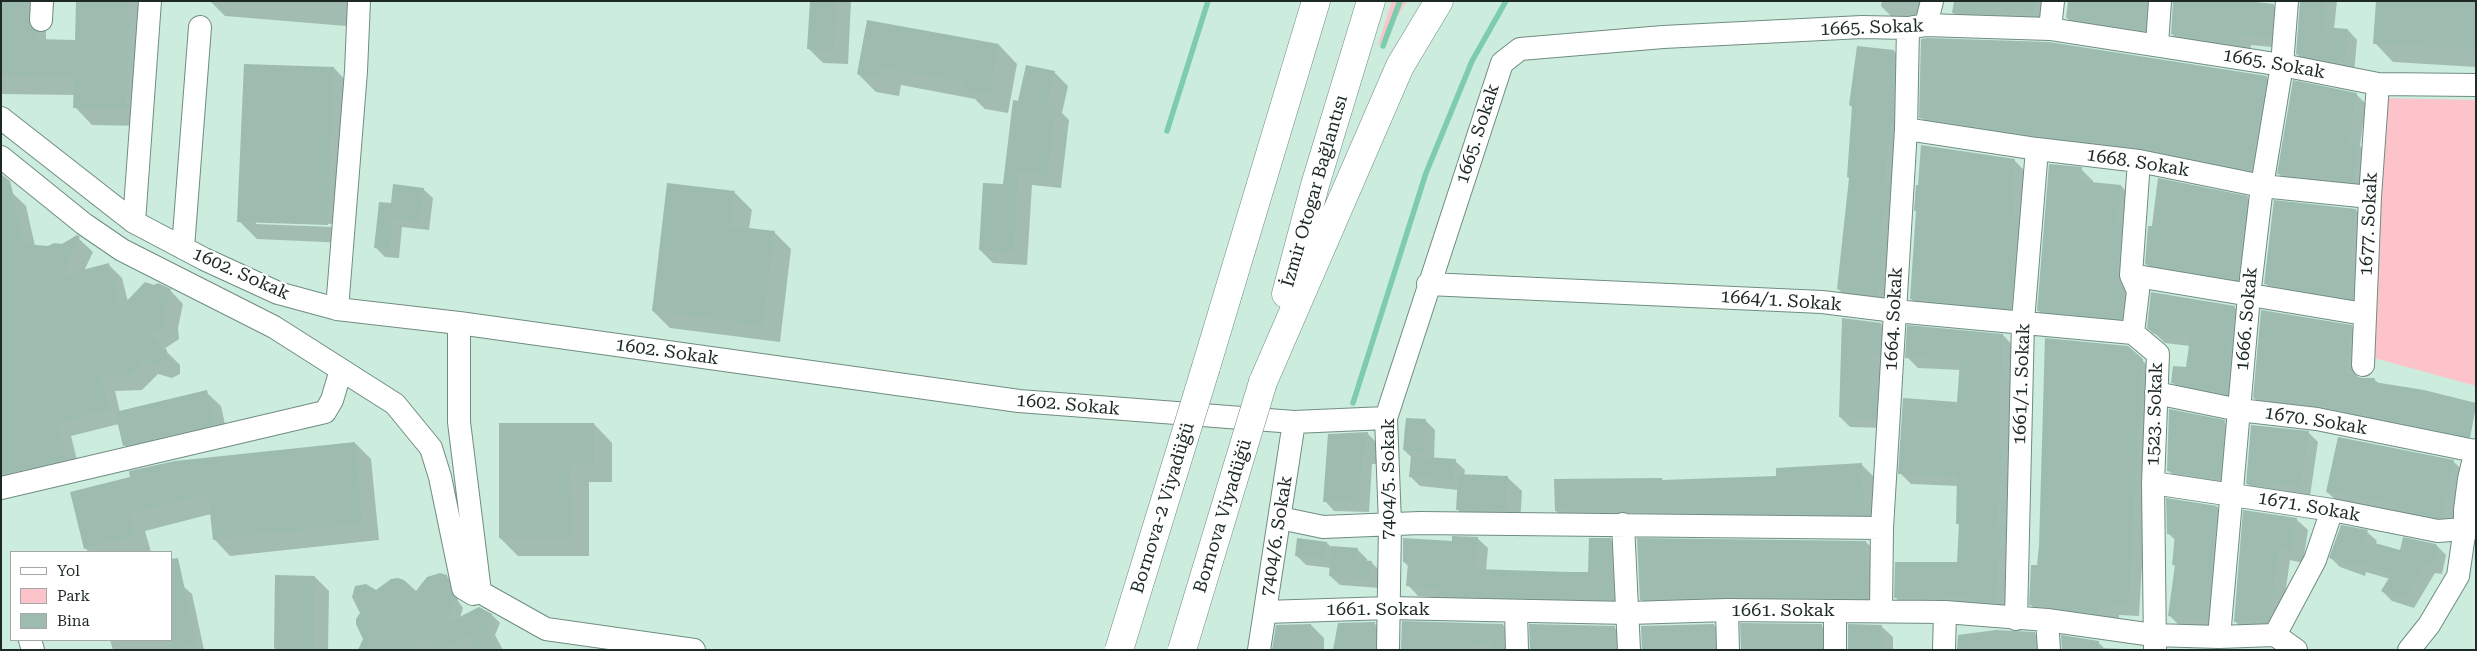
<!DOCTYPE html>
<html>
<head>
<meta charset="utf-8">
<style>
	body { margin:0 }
	#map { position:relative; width:2477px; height:651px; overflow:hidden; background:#ccecde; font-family:"Roboto Serif",serif }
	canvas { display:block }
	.frame { position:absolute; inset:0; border:2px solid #1c2924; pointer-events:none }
	.legend { position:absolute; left:10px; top:551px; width:162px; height:90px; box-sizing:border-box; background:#fff; border:1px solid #a4a9a7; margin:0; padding:6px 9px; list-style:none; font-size:15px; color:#1c2924 }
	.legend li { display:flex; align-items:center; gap:10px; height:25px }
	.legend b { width:25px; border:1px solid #a4a9a7 }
</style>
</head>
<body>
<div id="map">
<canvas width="2477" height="651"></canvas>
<div class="frame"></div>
<ul class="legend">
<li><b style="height:6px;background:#fff"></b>Yol</li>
<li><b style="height:14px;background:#fdc3cb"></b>Park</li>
<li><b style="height:14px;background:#9dbcaf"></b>Bina</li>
</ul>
</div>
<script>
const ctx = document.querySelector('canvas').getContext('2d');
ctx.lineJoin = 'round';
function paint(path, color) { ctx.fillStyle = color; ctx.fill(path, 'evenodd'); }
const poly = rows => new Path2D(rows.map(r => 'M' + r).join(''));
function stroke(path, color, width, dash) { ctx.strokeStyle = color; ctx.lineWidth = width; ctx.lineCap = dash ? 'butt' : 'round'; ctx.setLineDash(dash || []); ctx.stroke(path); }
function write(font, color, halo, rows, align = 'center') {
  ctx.font = font + ' "Roboto Serif",serif'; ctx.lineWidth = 4.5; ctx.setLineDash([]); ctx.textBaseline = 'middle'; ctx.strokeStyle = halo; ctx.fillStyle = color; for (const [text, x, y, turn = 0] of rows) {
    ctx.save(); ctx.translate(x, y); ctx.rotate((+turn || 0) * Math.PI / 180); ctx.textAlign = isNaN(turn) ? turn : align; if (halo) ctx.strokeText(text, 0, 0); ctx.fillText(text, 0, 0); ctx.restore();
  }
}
paint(poly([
	[1392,1,1407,1,1377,48],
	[2379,98,2476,100,2476,386,2374,358]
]), '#fdc3cb');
paint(poly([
	[1,1,54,1,54,7,49,11,46,18,46,40,76,41,77,1,148,1,145,126,92,125,75,107,75,95,1,94],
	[210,1,361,1,358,27,225,16],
	[812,1,851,1,848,64,823,63,809,49],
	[1882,1,1937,1,1929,24,1894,19,1881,6],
	[1955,1,2050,1,2046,26,1964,24,1953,12],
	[2070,1,2164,1,2156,41,2079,29,2067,18],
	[2301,1,2337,1,2334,29,2348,30,2357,40,2354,73,2307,64,2297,54],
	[2476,1,2476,67,2393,62,2375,43],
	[2273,5,2284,17,2282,48,2251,45,2250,56,2183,45,2172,34],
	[868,21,999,45,1017,64,1008,113,985,109,975,99,901,85,899,96,876,92,858,74],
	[1894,51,1904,62,1888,306,1849,300,1838,289,1850,179,1853,108,1850,105],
	[334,68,352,87,346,243,257,239,239,221],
	[256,221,334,224,334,227,256,224],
	[1054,72,1068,86,1062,113,1069,120,1061,188,1032,185,1027,265,993,263,980,250,1004,186,1019,102],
	[2266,77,2278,88,2262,181,1932,129,1921,117],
	[2356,94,2366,104,2360,146,2367,153,2363,191,2288,183,2279,174],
	[2014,160,2024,170,2020,317,1921,308,1911,299,1917,213,1916,211],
	[2081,169,2093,181,2093,183,2121,186,2133,198,2133,330,2051,323,2038,310],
	[1,182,26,206,35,246,48,247,62,245,77,237,93,252,84,271,109,265,122,278,128,302,170,290,183,304,178,328,179,339,164,349,180,365,180,374,172,378,158,374,142,390,115,391,120,412,206,392,221,406,228,438,138,459,124,445,119,424,71,436,80,472,1,499],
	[423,189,433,198,429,230,402,227,399,258,385,257,375,247,392,205],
	[735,193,752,210,749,229,774,232,791,249,780,342,670,328,653,311],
	[2247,198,2257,207,2247,288,2156,273,2146,264],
	[2356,210,2365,220,2362,308,2275,293,2265,283],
	[2234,307,2244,316,2236,403,2182,392,2173,382,2188,369,2190,346,2165,343,2148,327],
	[1881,324,1890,333,1885,428,1850,427,1840,417],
	[2351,326,2361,336,2357,378,2374,379,2379,384,2466,402,2475,411,2469,443,2264,408,2254,398],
	[2003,335,2014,347,2008,613,1907,609,1896,598,1958,563,1960,526,1957,523,1958,486,1911,484,1900,473,1958,404,1961,370,1918,368,1907,357],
	[2142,360,2153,371,2139,616,2119,615,2119,618,2041,616,2031,605],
	[1425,420,1435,430,1434,459,1455,461,1465,470,1464,475,1507,477,1522,491,1520,524,1472,524,1458,510,1458,490,1420,486,1410,476,1412,458,1404,450,1405,427],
	[2224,422,2234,431,2229,489,2178,480,2168,470],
	[594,424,612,443,612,482,589,482,589,556,518,556,500,538],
	[2308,432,2318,442,2310,496,2283,491,2281,497,2257,493,2247,483],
	[1367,433,1377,443,1376,464,1372,464,1369,512,1334,511,1325,501],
	[355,443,371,459,379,540,230,556,214,539,211,514,145,531,151,552,89,552,86,549,72,493],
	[2453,461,2465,473,2453,528,2339,503,2327,492],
	[1862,465,1874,477,1876,527,1568,523,1556,511,1662,479,1664,481,1778,478],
	[2217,507,2226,517,2217,627,2179,625,2169,615,2176,567,2173,564,2176,541,2168,533],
	[2296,519,2308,530,2303,563,2290,560,2280,629,2246,633,2235,621],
	[2367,532,2377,541,2375,545,2401,552,2436,545,2446,555,2442,574,2435,573,2414,608,2392,601,2382,591,2390,579,2366,572,2365,576,2340,567,2331,558],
	[1477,538,1488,548,1486,571,1589,573,1610,539,1621,550,1623,610,1418,596,1408,585,1409,567,1404,562,1453,542],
	[1866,542,1876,552,1878,608,1651,609,1641,599],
	[1327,543,1331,547,1357,549,1367,559,1367,562,1371,562,1381,572,1380,588,1340,585,1330,576,1331,568,1306,565,1296,555],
	[277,576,315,577,329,591,328,650,275,650],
	[446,576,455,584,458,601,463,608,460,618,492,615,500,623,495,635,503,650,362,650,376,592,416,593],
	[183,586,192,594,204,650,113,650,110,640,171,640],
	[1374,623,1383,632,1384,650,1335,650],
	[1311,625,1324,638,1324,650,1274,650],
	[1503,625,1514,636,1515,650,1402,650],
	[1714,625,1725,636,1726,650,1642,650],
	[1821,625,1833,637,1833,650,1741,650],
	[1881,626,1893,637,1893,650,1848,650],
	[1614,627,1626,639,1627,650,1530,650],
	[2034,633,2046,645,2046,650,1957,650],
	[2098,642,2104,648,2142,650,2062,650]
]), '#0003');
stroke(poly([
	[1383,46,1400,1],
	[1167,131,1208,1],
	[1353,403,1426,173,1472,61,1506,1]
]), '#7eccae', 5.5);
paint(poly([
	[1,1,29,1,28,20,30,26,36,32,35,39,75,40,76,1,130,1,127,109,73,108,74,78,1,77],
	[810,1,837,1,834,51,807,49],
	[1954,1,2037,1,2035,15,1952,13],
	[2068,1,2147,1,2145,30,2066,18],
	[2173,1,2247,1,2274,4,2271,38,2240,34,2239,45,2171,34],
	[2300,1,2327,1,2324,27,2348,29,2345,64,2296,54],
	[2376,1,2476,1,2476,50,2373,44],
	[867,20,999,44,990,95,965,91,966,83,883,68,881,79,857,74],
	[1927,38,2049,42,2267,76,2251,170,2141,148,2039,136,1919,118,1921,39],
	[1857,46,1894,50,1893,123,1891,123,1885,182,1890,182,1888,208,1884,208,1880,246,1883,247,1878,296,1837,289,1849,178,1847,177,1852,106,1849,105],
	[244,64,334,67,328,225,237,222],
	[1026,65,1055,71,1048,104,1057,106,1048,176,1019,172,1014,253,979,250,983,183,1003,184,1013,100,1018,101],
	[2293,80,2357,93,2350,142,2358,142,2354,182,2277,174],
	[1921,145,2015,159,2012,194,2015,194,2014,217,2018,217,2011,309,1910,299,1916,211,1914,211,1916,185,1918,185],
	[2049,164,2082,167,2080,181,2121,185,2118,222,2122,222,2118,274,2125,293,2121,319,2037,311],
	[1,174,10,181,25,244,48,246,54,243,62,244,77,235,80,237,63,275,109,263,120,308,145,282,154,285,158,283,171,289,164,314,166,325,151,335,167,350,167,360,158,365,144,361,133,374,128,377,102,377,110,410,58,423,67,459,1,474],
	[2158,178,2248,196,2238,280,2145,264,2148,226,2152,226],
	[667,183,735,191,731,226,775,231,763,326,652,311],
	[393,184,424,188,420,221,393,218,390,249,374,248,379,202,391,203],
	[2274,200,2356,209,2351,260,2354,260,2353,299,2264,284],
	[2151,292,2235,306,2227,394,2171,383,2173,366,2186,367,2190,338,2154,334,2147,328],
	[2261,310,2352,325,2347,373,2362,378,2375,378,2374,382,2424,390,2476,403,2470,437,2320,406,2253,398],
	[1842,318,1881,323,1879,356,1873,355,1872,396,1877,396,1875,419,1839,417],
	[1907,325,2003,334,2000,428,2000,452,2002,453,1998,526,2001,526,1997,603,1974,601,1974,598,1894,598,1895,562,1957,562,1959,524,1956,524,1957,476,1898,474,1903,398,1957,402,1960,360,1905,358],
	[2045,338,2128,346,2143,359,2129,606,2109,605,2109,608,2099,607,2099,614,2029,605,2031,565,2037,565,2039,546],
	[207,390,215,424,123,446,115,412],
	[2169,409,2225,420,2220,480,2167,471],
	[1406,418,1426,419,1424,452,1403,450],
	[499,423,594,423,594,464,571,465,572,538,499,538],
	[2251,425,2309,431,2301,488,2273,482,2272,488,2246,484],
	[1368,432,1366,455,1363,455,1360,503,1323,502,1328,434],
	[2338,437,2454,460,2442,518,2397,509,2397,506,2326,492],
	[355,442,363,524,213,540,208,494,130,514,135,536,84,549,70,492,130,477,129,471,175,461],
	[1411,456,1456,459,1454,481,1409,477],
	[1862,463,1865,515,1555,511,1554,479,1662,478,1662,480,1776,476,1776,468],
	[1458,474,1508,476,1506,510,1456,510],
	[2166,498,2217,506,2207,618,2204,618,2203,620,2168,616,2175,565,2172,565,2175,535,2167,534],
	[2243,510,2297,518,2292,552,2279,549,2270,617,2267,622,2234,622],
	[2341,525,2368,530,2364,540,2400,550,2403,537,2436,544,2438,547,2433,566,2426,564,2404,599,2381,591,2392,573,2356,564,2355,567,2329,558],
	[1452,536,1478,537,1475,569,1569,572,1588,572,1589,538,1611,538,1613,600,1439,596,1440,589,1406,586,1408,563,1403,562,1403,538,1452,541],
	[1297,538,1327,542,1325,559,1295,556],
	[1637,538,1866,541,1868,598,1727,597,1640,600],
	[1331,546,1358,548,1357,560,1372,561,1370,579,1329,576],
	[178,558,197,645,171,650,171,559],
	[440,573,447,575,450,591,455,598,448,623,479,607,492,614,487,626,495,641,495,650,476,650,468,634,447,650,434,647,424,636,411,650,358,650,363,639,356,624,356,619,360,613,352,597,355,586,366,584,376,590,391,579,398,578,404,580,416,591,427,577],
	[275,575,315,576,314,649,274,648],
	[1402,621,1503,624,1504,650,1490,650,1491,641,1457,650,1401,650],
	[1375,622,1375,650,1333,650,1338,623],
	[1740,623,1822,624,1822,650,1741,650],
	[1311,624,1312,650,1272,650,1276,625],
	[1529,624,1615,626,1616,650,1530,650],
	[1714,624,1715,650,1642,650,1641,626],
	[1848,624,1882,625,1883,650,1848,650],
	[1996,630,2035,632,2036,650,1957,650,1958,635],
	[2061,635,2099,641,2098,650,2062,650]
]), '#9dbcaf');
const minor = poly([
	[41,20,42,1],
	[1926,25,1932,1],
	[2050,29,2053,1],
	[2157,44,2160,1],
	[1,118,134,222,204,259,278,293,337,309,459,323,1019,401,1294,422,1386,418],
	[1906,129,2037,149,2139,161,2262,186,2370,197],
	[1,157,84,224,122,250,274,327,395,404,431,448,440,477,463,588,473,594,480,592,546,629,694,650],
	[134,222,150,1],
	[183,248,200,27],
	[2131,275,2364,314],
	[1428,284,1822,302,1895,311,2133,333],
	[337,309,356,71,359,1],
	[459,323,459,422,480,592],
	[2133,333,2158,354,2153,483,2155,649],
	[2133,333,2138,291,2131,275,2139,161],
	[2363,365,2370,197,2378,84],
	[2156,393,2239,410,2317,419,2475,451],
	[2153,483,2332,510,2438,531,2476,528],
	[1,488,325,412,332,400,341,370],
	[1280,518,1323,527,1420,523,1882,528],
	[1623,524,1629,650],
	[1727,610,1728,650],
	[1881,610,1882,528,1906,129,1908,28],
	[1265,612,1389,608,1629,613,1727,610,1945,612,2047,620,2153,635,2219,637,2275,635,2296,650],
	[1516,612,1517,650],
	[2016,619,2023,321,2037,149],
	[2047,620,2049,650],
	[2275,635,2315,560,2332,510],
	[2219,637,2249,296,2262,186,2282,65,2287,1],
	[30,640,33,650],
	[1259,650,1294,422],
	[1388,650,1390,524,1386,418,1502,63,1520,49,1663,37,1862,27,1908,28,1926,25,2050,29,2282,65,2378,84,2476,85],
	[1835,650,1835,611],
	[1944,650,1945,612],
	[2409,650,2429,625,2458,576,2465,528,2465,510,2469,479,2476,450]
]);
const highway = poly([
	[1286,294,1315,185,1371,1],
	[1206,367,1316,1],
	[1263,382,1400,66,1439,1]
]);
stroke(minor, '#6f8d80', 24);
stroke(highway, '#6f8d80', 29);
stroke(minor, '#fff', 22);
stroke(highway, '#fff', 28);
const highwayBridge = poly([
	[1119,650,1206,367],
	[1182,650,1263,382]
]);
stroke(highwayBridge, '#6f8d80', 29, []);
stroke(highwayBridge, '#fff', 28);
write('18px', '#1c2924', '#fff', [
	["1665. Sokak",1872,28,-2],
	["1665. Sokak",2274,64,10],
	["1665. Sokak",1478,134,-72],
	["1668. Sokak",2138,163,9],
	["İzmir Otogar Bağlantısı",1315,191,-74],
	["1677. Sokak",2369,224,-87],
	["1602. Sokak",241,274,24],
	["1664/1. Sokak",1781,301,4],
	["1664. Sokak",1894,319,-87],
	["1666. Sokak",2247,319,-85],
	["1602. Sokak",667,352,8],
	["1661/1. Sokak",2022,384,-88],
	["1602. Sokak",1068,405,5],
	["1523. Sokak",2155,414,-88],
	["1670. Sokak",2316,421,9],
	["7404/5. Sokak",1389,479,-90],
	["1671. Sokak",2309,507,10],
	["Bornova-2 Viyadüğü",1163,508,-73],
	["Bornova Viyadüğü",1223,516,-73],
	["7404/6. Sokak",1277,536,-81],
	["1661. Sokak",1378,610],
	["1661. Sokak",1783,611]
]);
</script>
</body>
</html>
